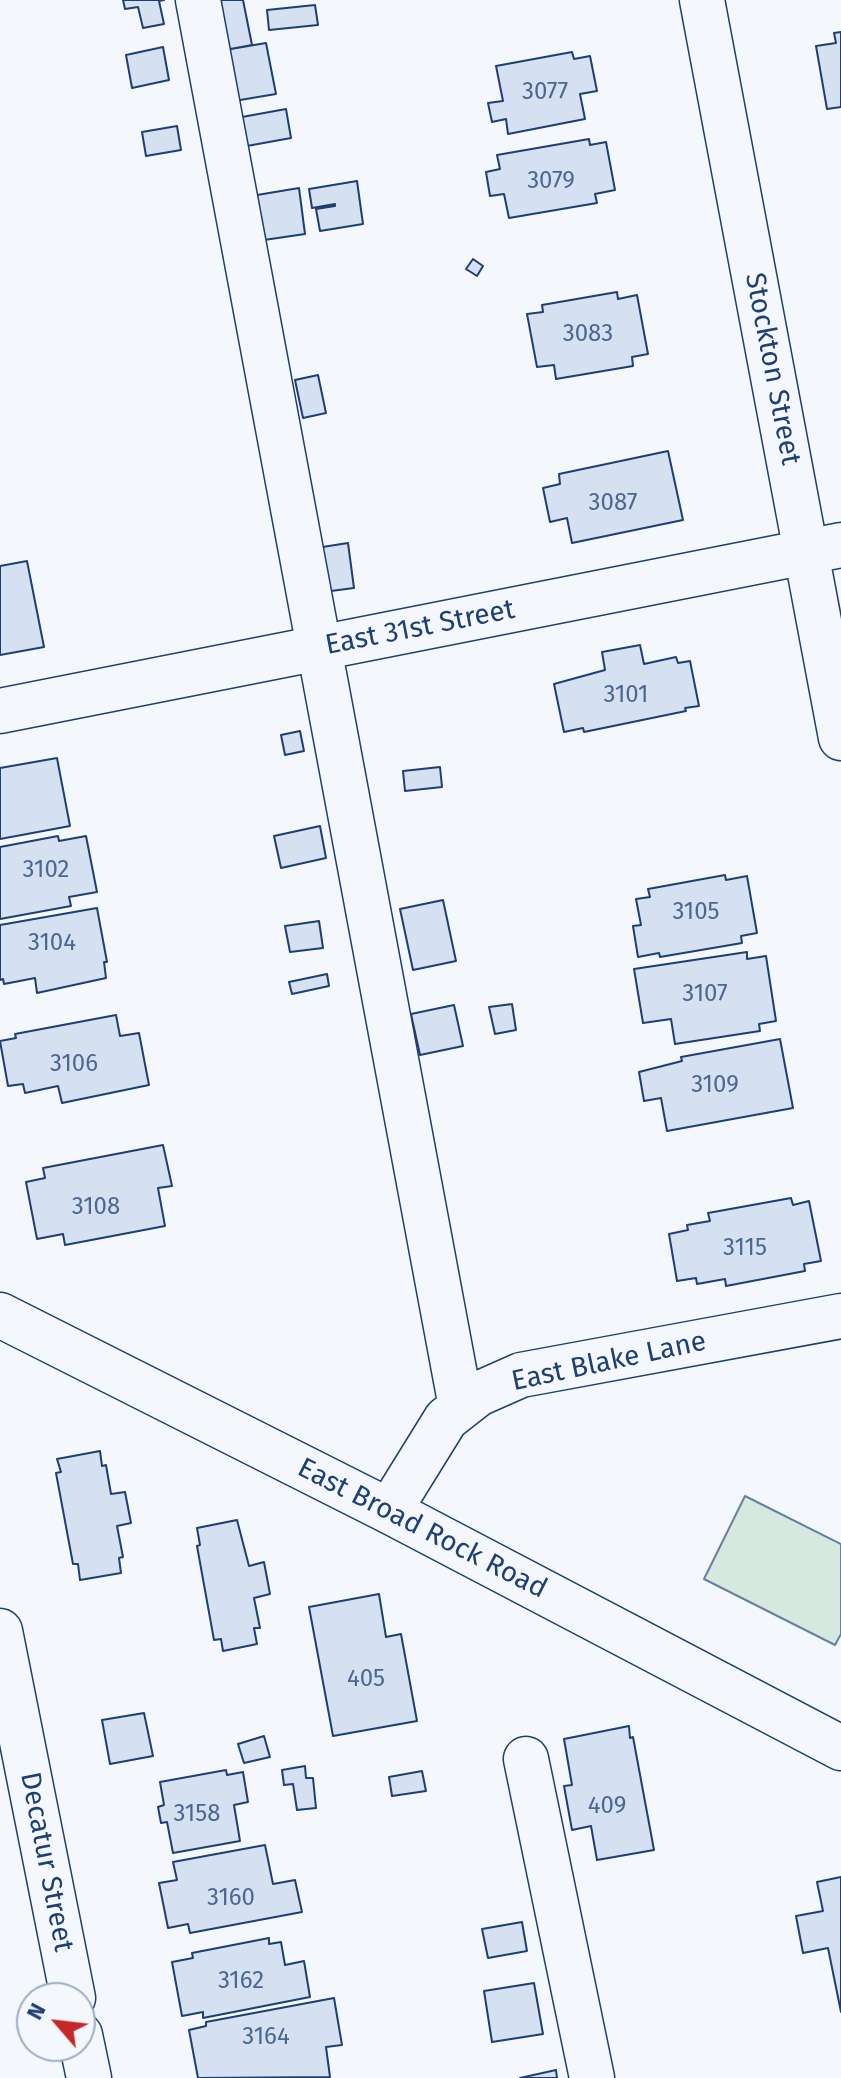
<!DOCTYPE html>
<html>
<head>
<meta charset="utf-8">
<style>
	body { margin:0 }
	#map { position:relative; width:841px; height:2078px; overflow:hidden; background:#f4f7fb; font-family:"Fira Sans",sans-serif }
	canvas { display:block }
	.north { position:absolute; left:16px; top:1982px; width:80px; height:80px; box-sizing:border-box; background:#f4f7fb; border:2px solid #9eadc5; border-radius:50%; rotate:298deg; font-size:22px; font-weight:700; line-height:32px; text-align:center; color:#1d3f73 }
	.north::after { content:''; display:block; margin:auto; width:28px; height:36px; background:#c62828; clip-path:polygon(50% 0,100% 100%,50% 72%,0 100%) }
</style>
</head>
<body>
<div id="map">
<canvas width="841" height="2078"></canvas>
<div class="north">N</div>
</div>
<script>
const ctx = document.querySelector('canvas').getContext('2d');
ctx.lineJoin = 'round';
function paint(path, color) { ctx.fillStyle = color; ctx.fill(path, 'evenodd'); }
const poly = rows => new Path2D(rows.map(r => 'M' + r).join(''));
function stroke(path, color, width, dash) { ctx.strokeStyle = color; ctx.lineWidth = width; ctx.lineCap = dash ? 'butt' : 'round'; ctx.setLineDash(dash || []); ctx.stroke(path); }
function write(font, color, halo, rows, align = 'center') {
  ctx.font = font + ' "Fira Sans",sans-serif'; ctx.lineWidth = 6; ctx.setLineDash([]); ctx.textBaseline = 'middle'; ctx.strokeStyle = halo; ctx.fillStyle = color; for (const [text, x, y, turn = 0] of rows) {
    ctx.save(); ctx.translate(x, y); ctx.rotate((+turn || 0) * Math.PI / 180); ctx.textAlign = isNaN(turn) ? turn : align; if (halo) ctx.strokeText(text, 0, 0); ctx.fillText(text, 0, 0); ctx.restore();
  }
}
const green = poly([
	[745,1496,841,1544,841,1634,835,1645,704,1579,745,1496]
]);
paint(green, '#d7e8df');
stroke(green, '#687fa3', 2);
const building = poly([
	[123,0,164,0,159,1,164,24,143,28,138,7,125,9,123,0],
	[217,0,243,0,252,45,225,50,217,0],
	[315,5,318,25,269,30,267,10,315,5],
	[841,32,841,107,827,109,816,46,836,43,834,33,841,32],
	[266,43,276,94,234,101,225,50,266,43],
	[163,47,169,80,132,88,126,55,163,47],
	[572,52,574,59,590,56,597,91,580,94,585,119,508,134,506,119,492,122,488,103,503,101,496,66,572,52],
	[286,109,291,138,247,146,242,117,286,109],
	[177,126,181,150,146,156,142,132,177,126],
	[589,139,590,145,606,142,615,190,595,194,597,203,509,218,504,194,490,196,486,172,500,169,497,155,589,139],
	[357,181,363,224,320,231,316,209,335,206,335,204,312,208,309,189,357,181],
	[299,188,305,234,264,240,257,195,299,188],
	[473,259,483,266,477,276,466,269,473,259],
	[617,292,618,299,637,295,648,354,632,357,633,366,556,379,554,365,537,367,527,314,543,312,542,305,617,292],
	[318,375,326,413,303,418,295,380,318,375],
	[668,451,683,520,572,543,567,518,550,522,543,488,560,484,559,474,668,451],
	[348,543,354,588,323,592,316,548,348,543],
	[27,561,44,647,0,655,0,566,27,561],
	[640,645,644,664,676,657,678,663,690,661,699,706,685,708,686,711,584,732,583,728,564,732,554,684,605,670,602,652,640,645],
	[300,731,304,751,285,755,281,735,300,731],
	[57,758,70,826,0,839,0,768,57,758],
	[440,767,442,787,405,791,403,771,440,767],
	[320,826,326,858,281,868,274,836,320,826],
	[58,836,59,841,86,836,97,892,69,897,71,906,0,919,0,847,58,836],
	[725,875,726,880,747,876,757,933,741,936,742,943,660,957,659,953,638,957,633,926,641,925,636,899,650,897,648,889,725,875],
	[443,900,456,961,413,970,400,909,443,900],
	[97,908,107,962,104,962,106,978,37,993,35,978,4,984,3,979,0,980,0,925,97,908],
	[319,921,323,948,290,952,285,926,319,921],
	[747,952,747,959,766,956,776,1021,759,1024,760,1031,675,1044,671,1019,643,1023,634,969,747,952],
	[327,974,329,986,292,994,289,982,327,974],
	[512,1004,516,1030,495,1034,489,1007,512,1004],
	[454,1005,463,1046,420,1055,411,1014,454,1005],
	[116,1015,120,1036,139,1033,149,1085,62,1103,58,1086,25,1093,23,1084,8,1086,0,1041,16,1038,15,1034,116,1015],
	[780,1039,793,1108,667,1131,661,1098,644,1101,639,1072,682,1061,681,1057,780,1039],
	[163,1145,172,1186,158,1188,165,1226,65,1245,63,1234,37,1239,26,1182,45,1178,43,1168,163,1145],
	[791,1198,793,1205,809,1201,821,1261,804,1264,805,1271,726,1286,725,1279,697,1284,696,1278,677,1281,669,1234,688,1230,687,1225,710,1221,708,1213,791,1198],
	[100,1451,102,1466,106,1465,111,1494,125,1492,131,1523,117,1526,123,1557,119,1558,121,1573,80,1580,78,1564,73,1564,56,1473,61,1472,57,1459,100,1451],
	[237,1520,249,1566,264,1562,270,1594,254,1598,260,1628,254,1628,257,1644,223,1651,221,1639,214,1640,197,1546,200,1545,197,1528,237,1520],
	[379,1594,386,1637,401,1634,417,1721,333,1736,309,1607,379,1594],
	[144,1713,153,1756,110,1764,102,1720,144,1713],
	[629,1726,630,1738,633,1737,654,1850,597,1860,591,1826,572,1830,564,1786,572,1785,564,1739,629,1726],
	[264,1736,270,1757,244,1763,238,1744,264,1736],
	[305,1766,306,1778,313,1778,316,1808,297,1810,293,1784,284,1785,282,1770,305,1766],
	[226,1770,227,1775,243,1772,248,1802,234,1805,240,1841,173,1853,167,1822,161,1823,158,1807,164,1805,160,1782,226,1770],
	[422,1771,426,1791,392,1796,389,1777,422,1771],
	[265,1845,273,1884,295,1880,302,1912,190,1933,188,1924,168,1928,159,1883,177,1880,173,1862,265,1845],
	[841,1877,841,2012,828,1948,803,1953,796,1916,823,1911,817,1882,841,1877],
	[522,1922,527,1951,488,1958,482,1929,522,1922],
	[269,1938,269,1944,281,1942,285,1965,304,1961,310,1997,203,2018,203,2012,182,2016,172,1962,193,1958,192,1953,269,1938],
	[534,1983,543,2034,492,2042,484,1991,534,1983],
	[334,1998,342,2045,326,2047,330,2077,198,2078,189,2030,206,2026,206,2022,334,1998],
	[556,2070,557,2078,520,2078,556,2070]
]);
paint(building, '#d5e0f0');
stroke(building, '#1d3f73', 2);
const minor = poly([
	[198,0,461,1407],
	[702,0,841,738],
	[0,711,841,545],
	[389,1511,446,1419,478,1394,521,1375,841,1316],
	[0,1631,73,1998],
	[526,1759,592,2078],
	[80,2035,89,2078]
]);
const major = poly([
	[0,1315,389,1511,841,1748]
]);
stroke(minor, '#1d3f73', 47);
stroke(major, '#1d3f73', 47);
stroke(minor, '#f4f7fb', 44);
stroke(major, '#f4f7fb', 44);
write('24px', '#4b6792', null, [
	["3077",545,92],
	["3079",551,181],
	["3083",588,334],
	["3087",613,503],
	["3101",626,695],
	["3102",46,870],
	["3105",696,912],
	["3104",52,943],
	["3107",705,994],
	["3106",74,1064],
	["3109",715,1085],
	["3108",96,1207],
	["3115",745,1248],
	["405",366,1679],
	["409",607,1806],
	["3158",197,1814],
	["3160",231,1898],
	["3162",241,1981],
	["3164",266,2037]
]);
write('28px', '#1d3f73', '#f4f7fb', [
	["Stockton Street",772,369,79],
	["East 31st Street",420,628,-11],
	["East Blake Lane",609,1362,-12],
	["East Broad Rock Road",422,1529,27],
	["Decatur Street",46,1862,79]
]);
</script>
</body>
</html>
